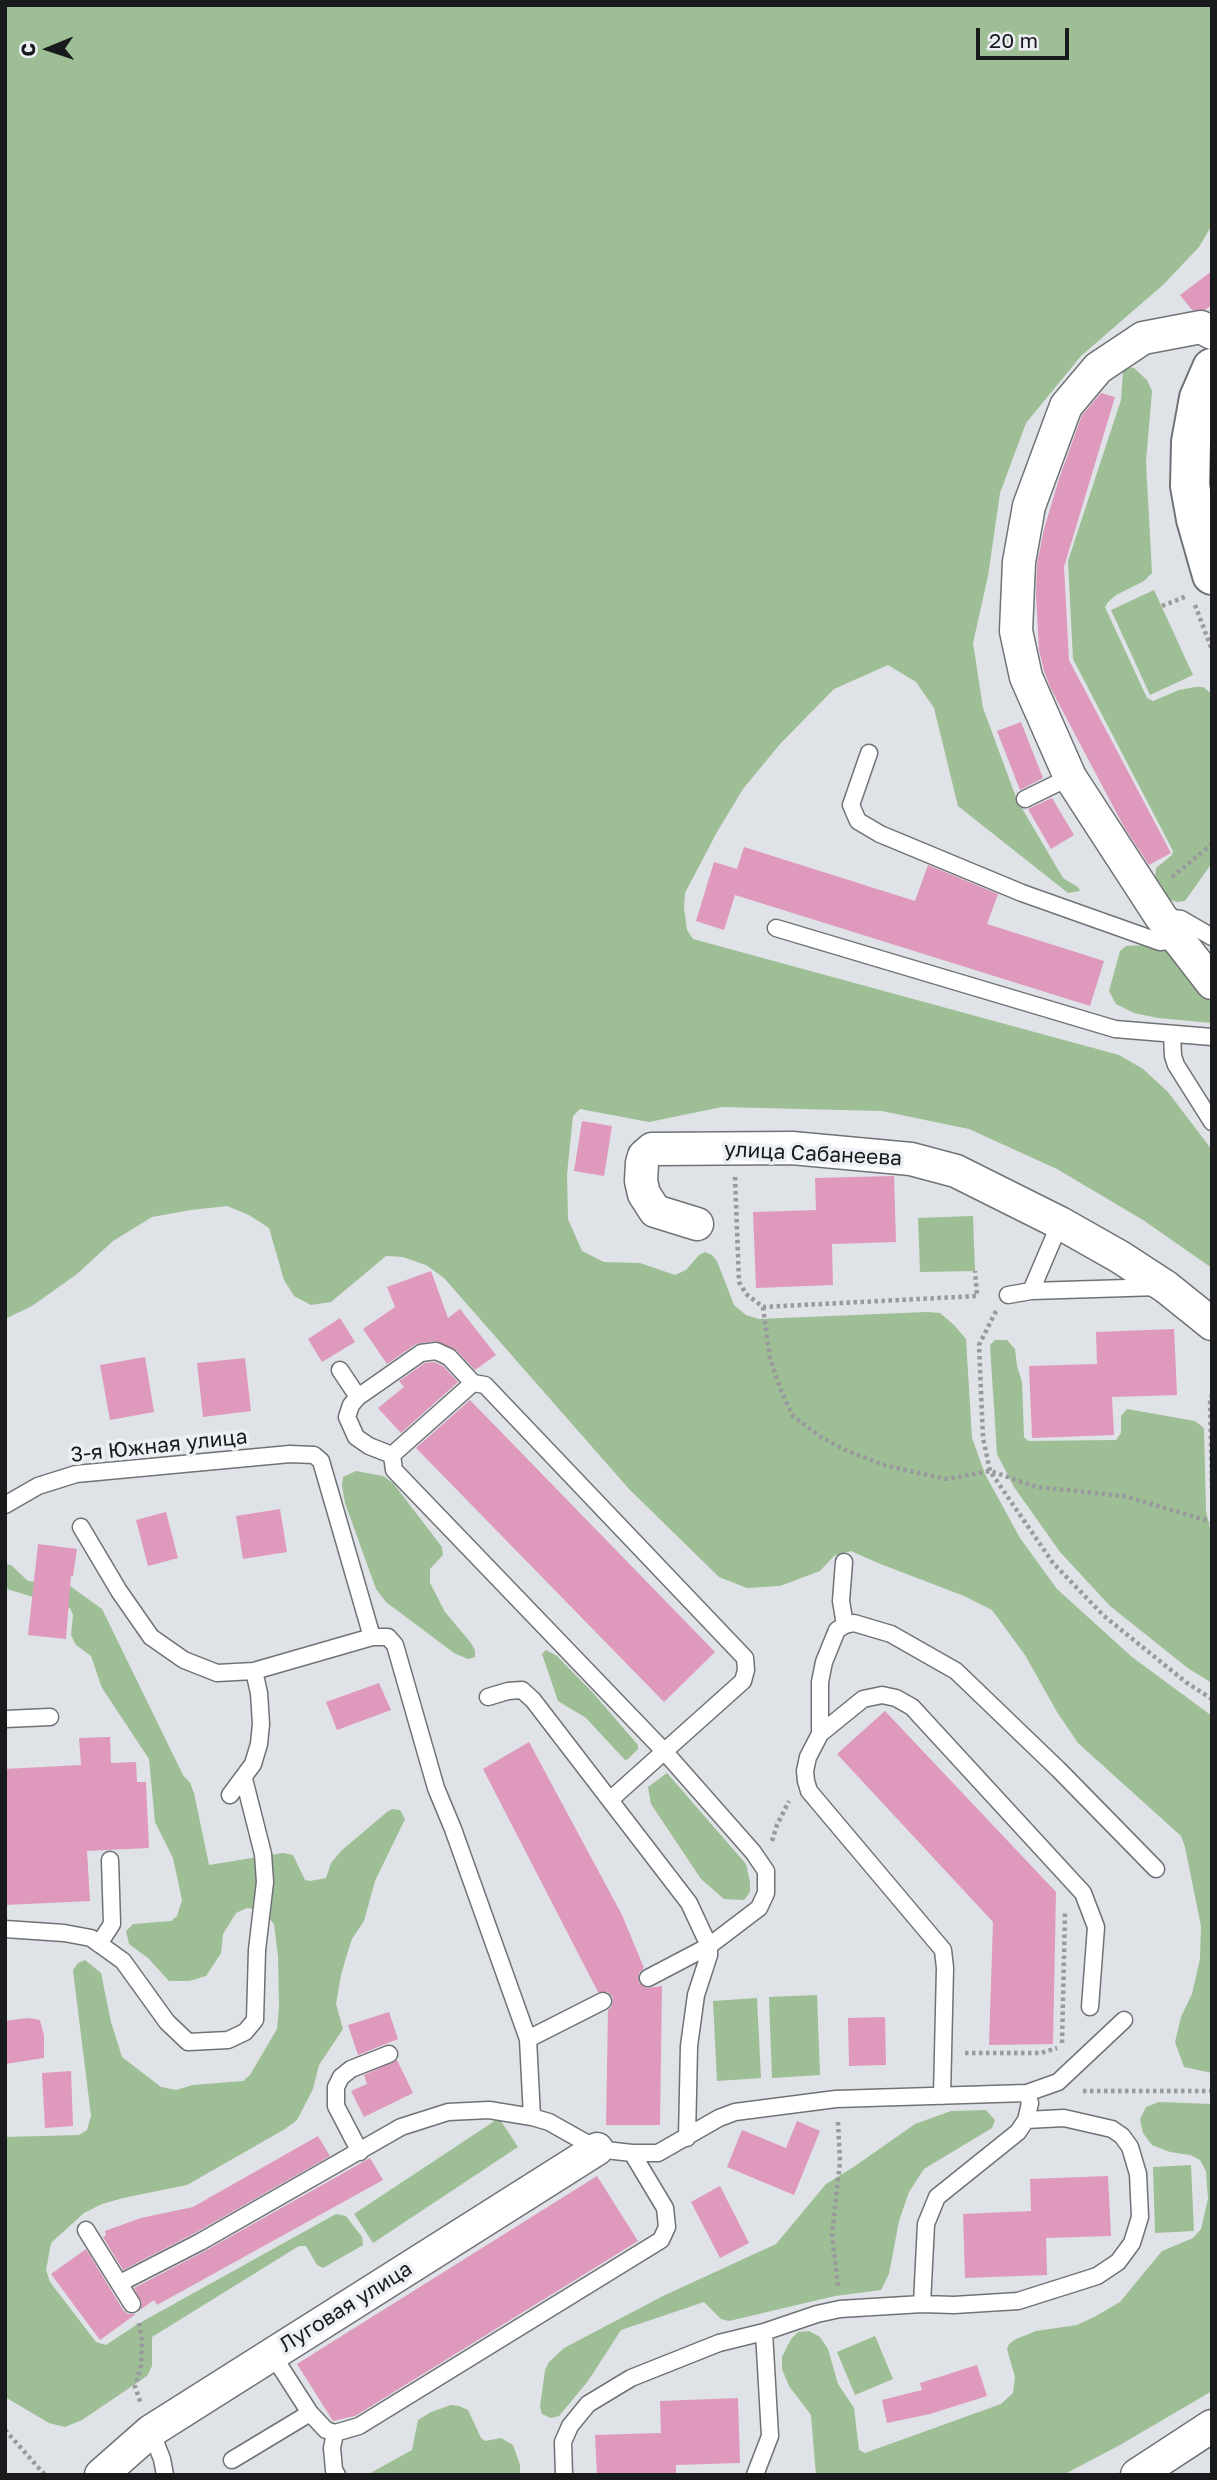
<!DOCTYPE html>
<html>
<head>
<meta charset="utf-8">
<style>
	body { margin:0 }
	#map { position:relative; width:1217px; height:2480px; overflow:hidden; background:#dfe2e6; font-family:"Golos Text",sans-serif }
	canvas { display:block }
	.frame { position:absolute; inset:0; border:7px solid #191a1c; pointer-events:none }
	.north { position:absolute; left:14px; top:14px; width:70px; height:70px; -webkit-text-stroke:5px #eceff4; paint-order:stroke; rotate:268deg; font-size:19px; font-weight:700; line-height:28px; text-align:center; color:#191a1c }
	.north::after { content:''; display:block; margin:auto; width:24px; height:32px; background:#191a1c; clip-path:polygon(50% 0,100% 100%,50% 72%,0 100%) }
	.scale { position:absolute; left:976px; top:28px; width:93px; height:32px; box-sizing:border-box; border:4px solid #191a1c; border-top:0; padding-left:9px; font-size:21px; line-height:24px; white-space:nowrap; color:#191a1c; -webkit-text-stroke:5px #eceff4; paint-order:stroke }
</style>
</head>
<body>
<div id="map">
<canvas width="1217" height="2480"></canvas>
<div class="frame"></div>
<div class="north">С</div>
<div class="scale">20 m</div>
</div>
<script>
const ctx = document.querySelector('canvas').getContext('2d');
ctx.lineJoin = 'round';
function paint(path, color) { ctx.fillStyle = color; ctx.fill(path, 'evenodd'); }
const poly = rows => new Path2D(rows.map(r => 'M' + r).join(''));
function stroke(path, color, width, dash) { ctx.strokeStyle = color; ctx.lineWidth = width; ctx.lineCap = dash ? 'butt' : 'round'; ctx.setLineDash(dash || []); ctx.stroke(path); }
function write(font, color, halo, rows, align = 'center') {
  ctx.font = font + ' "Golos Text",sans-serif'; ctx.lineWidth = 7; ctx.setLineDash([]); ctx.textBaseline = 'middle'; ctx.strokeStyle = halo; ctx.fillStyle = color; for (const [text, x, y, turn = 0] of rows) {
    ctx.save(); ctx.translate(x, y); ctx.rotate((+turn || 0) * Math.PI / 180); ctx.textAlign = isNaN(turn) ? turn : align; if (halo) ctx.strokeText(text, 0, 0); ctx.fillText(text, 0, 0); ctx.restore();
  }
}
paint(poly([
	[5,5,1212,5,1212,225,1199,247,1164,284,1081,356,1026,423,1000,493,988,576,973,643,983,708,1017,800,1063,878,1078,887,1080,891,1068,893,958,806,934,708,916,682,888,665,834,689,780,744,743,789,717,832,685,893,684,908,687,930,693,939,1119,1055,1143,1069,1168,1092,1212,1150,1212,1268,1143,1220,1057,1169,969,1129,882,1111,722,1107,649,1122,580,1109,573,1116,567,1174,568,1219,582,1251,604,1262,640,1263,675,1275,686,1270,699,1255,705,1252,712,1255,717,1261,734,1305,746,1315,759,1319,927,1312,940,1313,954,1325,966,1339,972,1438,985,1474,1020,1538,1057,1589,1132,1657,1212,1716,1212,2073,1184,2067,1175,2042,1181,2017,1192,1994,1200,1959,1201,1926,1185,1847,1181,1836,1078,1743,1057,1712,1025,1655,992,1610,964,1596,878,1563,851,1551,834,1556,820,1571,780,1586,747,1588,719,1577,629,1489,444,1278,426,1265,403,1257,386,1256,331,1302,311,1305,294,1296,284,1280,269,1228,249,1215,227,1206,191,1210,152,1217,113,1241,77,1274,32,1306,5,1319],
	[1127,367,1134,368,1147,380,1152,391,1146,462,1152,573,1144,581,1116,595,1108,602,1105,607,1147,698,1153,701,1179,690,1195,687,1203,687,1212,694,1212,863,1185,901,1177,902,1164,898,1155,879,1156,868,1172,855,1173,851,1073,659,1068,561,1121,400,1123,371],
	[1154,590,1193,675,1150,695,1111,610],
	[1146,945,1172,951,1212,998,1212,1023,1158,1018,1134,1013,1116,1004,1109,991,1120,951,1126,946],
	[973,1216,975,1271,920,1272,918,1218],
	[995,1340,1007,1340,1015,1349,1017,1366,1022,1382,1024,1437,1028,1441,1116,1440,1121,1433,1121,1416,1127,1409,1195,1421,1204,1428,1206,1511,1212,1537,1212,1683,1189,1669,1110,1606,1060,1552,1014,1487,997,1454,990,1345],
	[356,1471,383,1476,393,1483,442,1547,443,1555,430,1569,430,1583,445,1612,471,1643,475,1650,475,1657,468,1659,454,1653,386,1602,376,1589,345,1503,342,1486,343,1477],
	[5,1564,11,1565,28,1581,70,1586,102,1609,183,1775,190,1783,194,1793,209,1865,283,1853,293,1855,305,1880,310,1881,326,1878,331,1863,341,1851,387,1812,392,1809,400,1810,405,1819,375,1881,364,1921,352,1939,348,1951,341,1975,336,2004,343,2029,319,2065,313,2089,297,2120,285,2129,187,2185,123,2198,102,2204,84,2213,51,2243,46,2270,50,2282,96,2342,106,2345,136,2325,336,2214,346,2216,362,2237,363,2245,323,2268,317,2265,306,2246,299,2246,152,2337,152,2366,147,2376,82,2420,65,2427,49,2423,5,2397,5,2137,79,2135,87,2130,91,2116,73,1970,78,1963,85,1960,101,1973,111,2022,122,2057,161,2087,176,2090,193,2085,243,2081,250,2075,277,2029,279,2006,278,1956,274,1924,262,1910,247,1908,236,1913,223,1934,221,1953,206,1976,189,1981,169,1981,148,1958,129,1944,126,1931,133,1924,171,1921,177,1916,182,1900,173,1858,155,1822,149,1759,102,1688,91,1656,76,1645,71,1635,73,1615,70,1608,10,1590,5,1587],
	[546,1650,557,1656,593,1693,638,1745,638,1749,628,1759,625,1760,586,1718,558,1701,542,1654],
	[667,1773,746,1864,750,1882,750,1892,744,1900,724,1899,701,1879,651,1804,648,1787],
	[817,1995,820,2075,772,2078,769,1997],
	[757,1998,761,2078,717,2081,713,2001],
	[1159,2102,1212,2104,1212,2391,1120,2445,1063,2475,816,2475,811,2415,789,2386,782,2369,782,2357,791,2339,798,2332,809,2331,820,2337,828,2349,838,2384,854,2408,859,2450,865,2453,1001,2404,1013,2393,1015,2377,1007,2349,1009,2344,1016,2339,1036,2331,1077,2325,1096,2316,1120,2302,1162,2251,1193,2238,1201,2229,1208,2199,1206,2171,1200,2160,1190,2155,1170,2152,1152,2145,1143,2133,1140,2119,1146,2107],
	[986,2110,995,2120,992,2128,924,2169,909,2192,899,2221,889,2274,881,2290,835,2296,729,2321,721,2319,704,2302,621,2330,588,2381,559,2416,551,2418,542,2414,540,2407,545,2370,549,2362,564,2348,663,2296,776,2244,826,2184,855,2166,915,2124,951,2111],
	[499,2118,518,2147,373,2243,354,2214],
	[1191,2165,1194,2231,1155,2233,1153,2167],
	[875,2336,893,2379,855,2395,837,2352],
	[451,2405,459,2406,468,2410,481,2438,485,2441,501,2438,513,2445,520,2465,520,2475,367,2475,412,2450,418,2420,431,2412]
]), '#9ebe95');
paint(poly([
	[1212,271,1212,305,1205,310,1192,310,1180,295],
	[1101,393,1115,397,1064,567,1069,660,1171,853,1149,865,1124,827,1051,689,1044,671,1039,650,1036,596,1037,564,1044,529,1059,479,1082,415],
	[1021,722,1043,778,1020,790,997,731],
	[1052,798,1074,835,1051,849,1028,809],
	[744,847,915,901,928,865,998,894,987,924,1104,961,1090,1006,735,895,724,930,696,921,714,862,737,869],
	[582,1121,612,1126,604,1176,574,1171],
	[894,1176,896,1242,832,1244,833,1285,756,1288,753,1212,816,1210,815,1178],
	[431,1271,448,1318,460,1309,496,1355,475,1370,456,1350,435,1341,416,1344,387,1364,363,1329,395,1307,387,1287],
	[340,1318,355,1342,322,1362,308,1339],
	[1174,1329,1177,1395,1112,1397,1114,1435,1032,1438,1029,1366,1097,1364,1096,1332],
	[145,1357,154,1412,110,1420,100,1365],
	[245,1358,251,1411,203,1417,197,1363],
	[434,1362,443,1366,458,1382,401,1433,378,1408,404,1387,399,1381,425,1363],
	[470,1400,715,1652,664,1702,416,1448],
	[280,1509,287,1552,243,1559,236,1516],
	[166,1512,178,1558,148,1566,136,1520],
	[38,1544,77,1549,73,1576,71,1576,66,1639,28,1635],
	[379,1683,391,1710,337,1730,326,1702],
	[885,1711,1056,1892,1053,2044,989,2045,993,1922,837,1754],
	[110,1737,111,1763,136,1762,137,1782,146,1782,149,1848,87,1851,90,1901,5,1905,5,1769,81,1765,79,1738],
	[529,1742,622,1915,644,1968,639,1973,639,1983,647,1988,662,1986,660,2125,606,2125,608,2010,612,2006,613,1997,608,1992,598,1992,483,1769],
	[389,2012,398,2039,358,2055,348,2025],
	[885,2017,886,2065,849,2066,848,2018],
	[28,2018,40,2020,44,2036,44,2058,5,2064,5,2021],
	[397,2060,413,2093,364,2117,351,2091,367,2084,364,2075],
	[71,2071,73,2126,45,2128,42,2073],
	[797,2121,820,2131,794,2195,727,2167,742,2130,786,2148],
	[318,2136,330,2156,195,2233,123,2270,103,2237,106,2235,105,2231,141,2218,193,2207],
	[370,2158,383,2180,157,2305,154,2300,140,2310,142,2303,134,2288,205,2251],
	[597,2176,638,2241,355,2416,333,2421,297,2364],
	[1108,2176,1111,2236,1046,2238,1047,2275,965,2278,963,2214,1031,2211,1030,2179],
	[720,2186,749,2243,720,2258,691,2202],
	[86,2249,123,2310,128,2314,136,2314,100,2340,51,2274],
	[977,2365,987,2396,930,2414,887,2423,882,2400,922,2390,920,2383],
	[738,2398,740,2463,676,2465,676,2475,597,2475,595,2435,661,2433,660,2401]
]), '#df99bc');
const service = poly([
	[869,753,851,805,858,821,880,834,1022,893,1160,942,1169,941,1177,937],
	[1025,799,1070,777],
	[1163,917,1181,919,1212,937],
	[776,928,1115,1029,1212,1037],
	[1172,1034,1173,1056,1176,1065,1212,1122],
	[1031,1291,1060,1223],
	[1008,1295,1031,1291,1159,1287],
	[340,1370,358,1397,351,1405,347,1417,356,1437,369,1446,392,1455],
	[473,1383,392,1455,394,1470,664,1751,753,1852,766,1871,766,1893,759,1908,709,1946,689,1903,533,1700,522,1690,508,1691,488,1697],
	[358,1397,421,1353,436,1351,449,1357,473,1383,485,1385,745,1658,746,1670,743,1681,610,1800],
	[5,1505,38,1486,76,1474,290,1454,314,1455,321,1461,372,1637,388,1637,395,1645,436,1788,453,1829,528,2039,532,2117],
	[81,1527,119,1591,151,1637,184,1660,217,1673,254,1671,372,1637],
	[844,1562,841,1601,845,1625],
	[5,1719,50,1717],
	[820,1734,820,1682,824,1662,837,1630,845,1625,854,1623,891,1634,956,1671,1059,1770,1156,1869],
	[230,1795,253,1764,259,1744,261,1724,259,1693,254,1671],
	[5,1929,64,1933,91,1938,123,1961,167,2022,188,2042,228,2040,245,2032,255,2020,257,1950,265,1882,263,1854,244,1779],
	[99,1944,112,1924,110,1860],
	[648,1978,709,1946],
	[528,2039,603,2001],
	[942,2096,945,1968,943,1950,809,1791,806,1781,805,1771,808,1757,820,1734,863,1699,882,1695,896,1698,912,1707,1083,1893,1096,1927,1090,2007],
	[687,2138,689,2046,696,1995,709,1955,709,1946],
	[360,2152,336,2106,336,2087,341,2077,351,2069,389,2054],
	[86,2230,132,2304],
	[120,2283,200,2242,401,2127,448,2112,489,2110,532,2117,549,2122,597,2149,632,2153,658,2153,719,2118,735,2112,836,2099,1027,2093,1058,2082,1124,2020],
	[922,2304,954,2305,1018,2301,1097,2276,1118,2262,1132,2243,1140,2217,1138,2174,1130,2147,1122,2136,1112,2129,1064,2118,1026,2120],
	[272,2354,310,2413,326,2430,335,2433,359,2426,661,2240,667,2227,665,2208,632,2153],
	[151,2431,162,2459,165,2475],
	[335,2433,332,2448,334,2470,337,2475],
	[232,2460,310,2413],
	[564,2475,563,2442,570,2426,588,2404,631,2378,719,2343,764,2332,817,2314,840,2309,922,2304,926,2224,937,2197,1018,2132,1026,2120,1030,2103,1027,2093],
	[755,2475,770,2436,764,2332]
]);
const minor = poly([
	[1212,333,1201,327,1143,338,1098,368,1066,406,1029,506,1019,562,1016,631,1026,677,1070,777,1161,917,1212,983],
	[697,1224,655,1211,644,1194,641,1181,642,1163,644,1156,652,1149,792,1148,911,1159,956,1171,1060,1223,1120,1257,1166,1287,1212,1324],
	[101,2475,151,2431,597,2149],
	[1137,2475,1212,2426]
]);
const tertiary = poly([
	[1212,368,1199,398,1191,442,1190,486,1196,519,1212,575]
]);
stroke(service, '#6f7276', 19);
stroke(minor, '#6f7276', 35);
stroke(tertiary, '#6f7276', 42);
stroke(poly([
	[1195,605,1212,650],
	[1162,606,1187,596],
	[1172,877,1212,844],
	[735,1177,739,1282,746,1294,763,1307,977,1296,975,1271],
	[763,1307,770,1359,782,1393,793,1416,821,1437,845,1450,887,1466,947,1479,990,1471,1037,1487,1124,1496,1212,1522],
	[996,1311,979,1345,983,1438,990,1471,1053,1563,1104,1616,1187,1683,1212,1699],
	[1212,1394,1210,1403,1212,1489],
	[772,1841,777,1825,789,1801],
	[1062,2043,1065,1913],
	[965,2053,1041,2053,1057,2048],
	[1083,2091,1212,2091],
	[838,2122,840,2162,832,2234,838,2287],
	[139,2323,142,2341,141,2365,135,2387,141,2404],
	[5,2430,45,2475]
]), '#989a9d', 4.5, [3.5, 3.5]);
stroke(service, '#fff', 16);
stroke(minor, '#fff', 32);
stroke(tertiary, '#fff', 38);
write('21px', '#191a1c', '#eceff4', [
	["улица Сабанеева",813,1154,3],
	["3-я Южная улица",159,1446,-6],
	["Луговая улица",346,2307,-32]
]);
</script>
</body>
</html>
